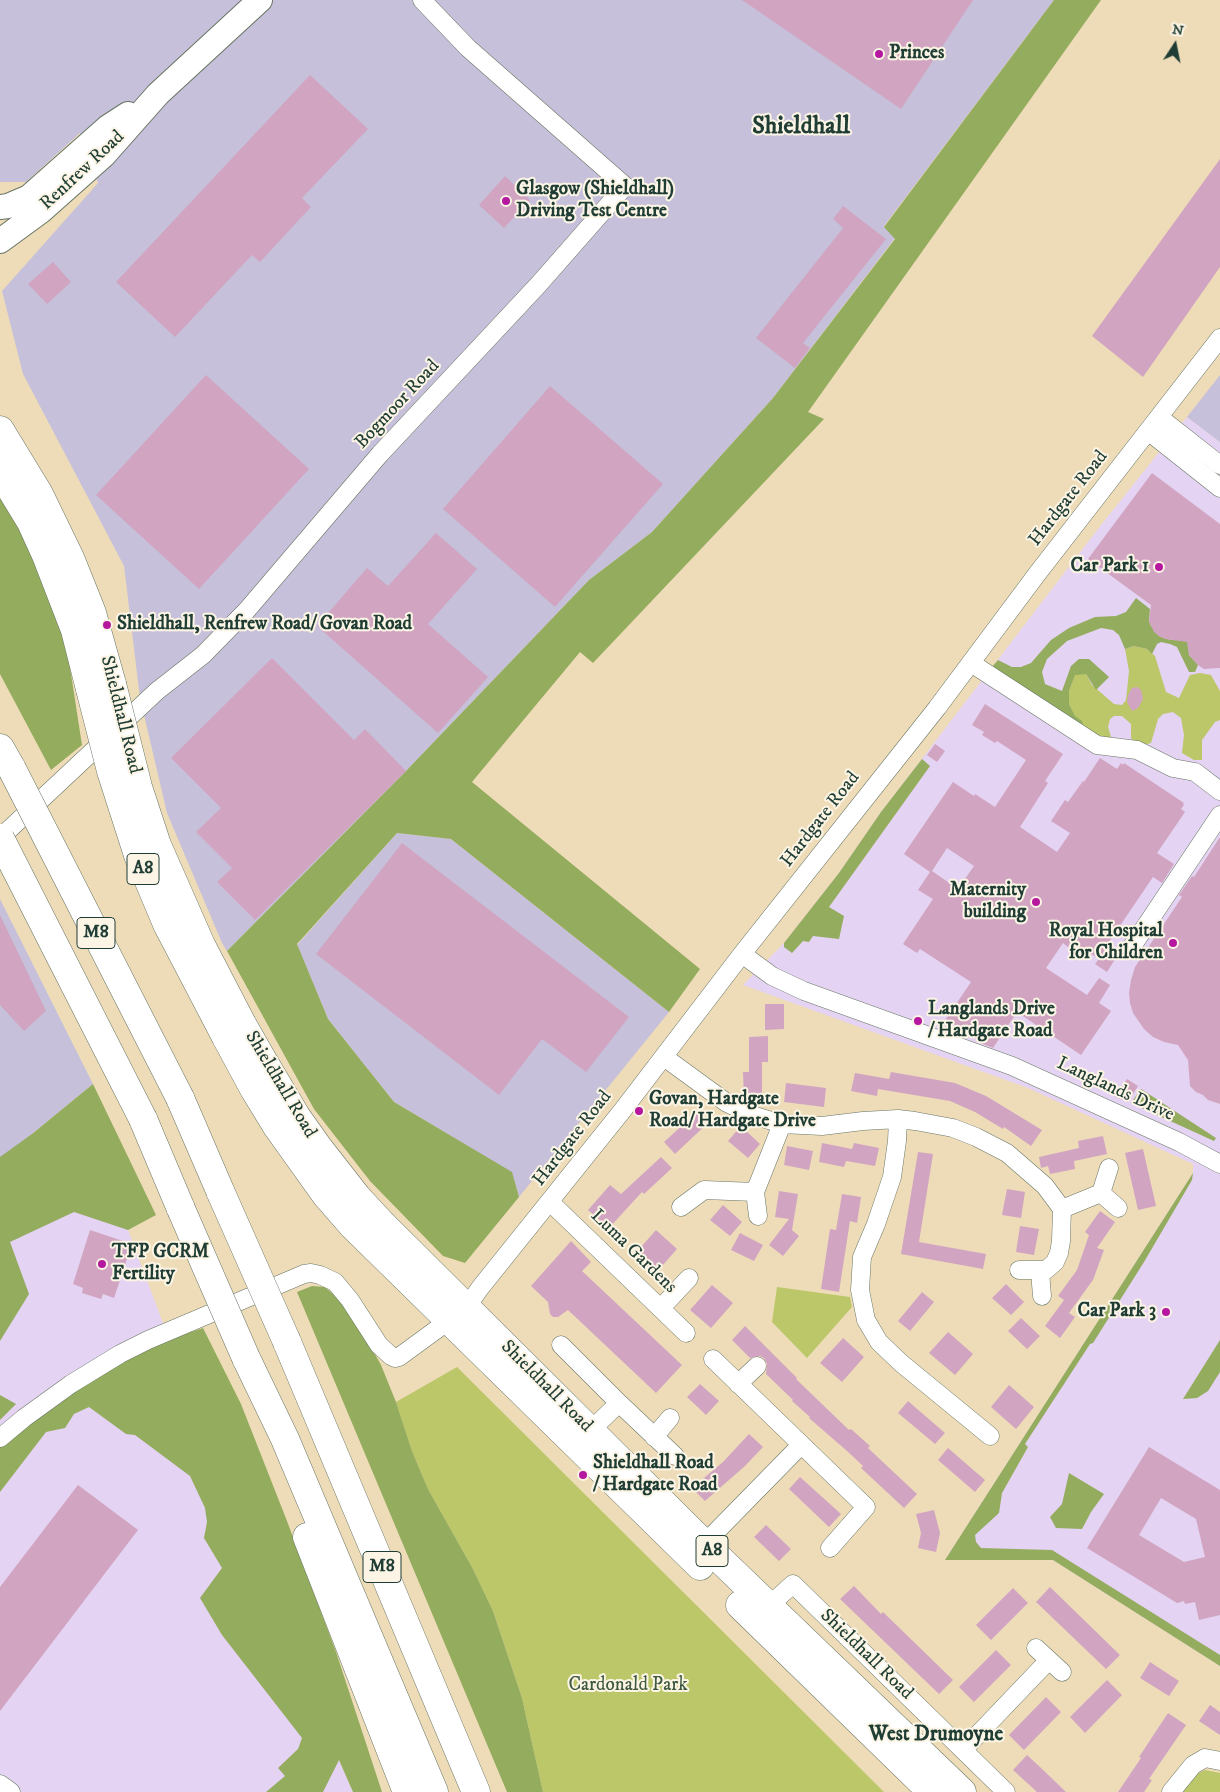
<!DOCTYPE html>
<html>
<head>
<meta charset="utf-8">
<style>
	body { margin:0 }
	#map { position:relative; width:1220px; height:1792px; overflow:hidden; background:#eedcb9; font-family:"IM FELL DW Pica",serif }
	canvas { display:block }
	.north { position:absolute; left:1150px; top:20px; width:50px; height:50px; -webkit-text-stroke:4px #fcf5e5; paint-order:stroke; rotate:11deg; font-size:14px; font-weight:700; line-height:20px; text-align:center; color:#1f3d34 }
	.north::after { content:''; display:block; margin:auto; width:18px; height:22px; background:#1f3d34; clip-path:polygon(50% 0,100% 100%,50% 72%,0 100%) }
</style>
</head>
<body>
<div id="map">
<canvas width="1220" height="1792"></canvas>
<div class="north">N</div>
</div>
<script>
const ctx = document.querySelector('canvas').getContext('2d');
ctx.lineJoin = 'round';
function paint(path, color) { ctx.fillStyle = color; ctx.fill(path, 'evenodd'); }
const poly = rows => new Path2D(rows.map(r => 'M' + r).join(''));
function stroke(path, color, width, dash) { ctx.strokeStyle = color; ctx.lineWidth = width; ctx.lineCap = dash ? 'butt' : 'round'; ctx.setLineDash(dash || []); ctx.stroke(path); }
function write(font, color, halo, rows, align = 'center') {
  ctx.font = font + ' "IM FELL DW Pica",serif'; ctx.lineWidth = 4; ctx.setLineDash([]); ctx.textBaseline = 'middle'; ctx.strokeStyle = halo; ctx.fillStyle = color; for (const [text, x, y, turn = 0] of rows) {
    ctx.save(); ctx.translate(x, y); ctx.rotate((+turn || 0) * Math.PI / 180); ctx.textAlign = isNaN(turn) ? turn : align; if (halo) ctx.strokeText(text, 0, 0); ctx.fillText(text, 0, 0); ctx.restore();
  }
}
paint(poly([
	[1187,417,1220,442,1220,1666,1053,1560,945,1560,1193,1173,1193,1164,1028,1088,743,985,784,943,839,873,881,812,1098,529],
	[90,1140,128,1230,245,1541,353,1792,0,1792,0,1185]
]), '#e4d3f2');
paint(poly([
	[0,0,1054,0,884,226,895,238,773,398,652,532,589,580,406,771,227,951,222,943,167,813,140,698,124,566,23,374,2,291,98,183,80,133,26,182,0,182],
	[1220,375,1220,442,1187,417],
	[397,833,451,839,669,1012,519,1197,511,1172,394,1102,328,1019,297,945],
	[0,899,93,1084,32,1134,0,1185]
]), '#c6c0da');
paint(poly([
	[1134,646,1147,649,1155,656,1166,692,1179,698,1190,675,1200,673,1211,675,1220,691,1220,720,1215,722,1202,740,1202,760,1194,760,1182,753,1184,735,1181,718,1173,712,1163,714,1158,719,1151,743,1144,745,1135,743,1131,738,1131,724,1122,716,1114,716,1110,719,1108,727,1112,740,1108,741,1083,726,1081,721,1075,717,1069,704,1069,691,1075,674,1086,674,1092,685,1114,704,1122,705,1126,700,1129,671,1125,649],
	[777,1287,850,1297,852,1307,807,1358,772,1322],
	[457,1367,884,1792,543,1792,522,1698,493,1611,473,1569,428,1489,412,1451,396,1402],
	[1205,1770,1220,1773,1220,1792,1180,1792,1190,1777]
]), '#bbc769');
paint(poly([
	[1054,0,1101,0,808,412,824,419,593,663,580,652,472,782,700,969,669,1012,451,839,397,833,297,944,328,1019,394,1102,512,1172,519,1197,465,1263,443,1256,370,1181,314,1109,227,951,406,771,589,580,652,532,773,398,895,239,884,227],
	[0,492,37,561,67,648,82,745,51,770,0,674],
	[1136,598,1150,609,1149,621,1151,626,1159,636,1171,640,1188,639,1189,655,1198,665,1195,672,1189,672,1177,647,1170,644,1161,642,1157,644,1152,654,1147,649,1134,646,1125,649,1119,635,1113,630,1101,628,1067,641,1047,659,1042,672,1045,684,1062,691,1071,666,1079,659,1089,659,1109,677,1096,690,1086,674,1075,675,1069,691,1069,704,1075,716,1082,721,1083,726,991,668,998,660,1012,667,1021,667,1031,663,1051,640,1069,628,1095,617,1116,616,1126,612],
	[922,759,930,766,829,907,844,916,839,939,813,936,809,942,803,941,792,953,784,947,784,943,839,873,881,812],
	[93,1084,156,1215,128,1230,74,1212,10,1242,29,1294,0,1341,0,1157,32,1134],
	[1141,1089,1216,1138,1214,1141,1131,1103],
	[1193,1173,1192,1180,1144,1262,1093,1343,1090,1344,1025,1444,1028,1447,1002,1493,999,1513,975,1535,976,1542,981,1548,1052,1550,1220,1655,1220,1666,1053,1560,945,1560],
	[312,1286,325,1287,349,1308,381,1365,396,1402,412,1451,428,1489,473,1569,493,1611,522,1698,543,1792,507,1792,297,1292],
	[203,1328,241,1404,287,1521,336,1652,382,1792,353,1792,339,1760,323,1792,266,1792,285,1776,278,1768,298,1749,302,1738,222,1635,200,1598,222,1568,204,1538,207,1522,205,1508,190,1476,135,1435,126,1434,89,1407,74,1414,65,1428,46,1432,0,1492,0,1447,4,1442,58,1400,149,1346],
	[1220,1340,1220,1372,1208,1391,1197,1398,1183,1399],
	[0,1395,16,1404,0,1420],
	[1069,1473,1104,1494,1091,1512,1082,1529,1056,1528,1050,1517,1062,1504]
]), '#94ac5d');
paint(poly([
	[742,0,973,0,901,109],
	[310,75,368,129,302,198,311,207,260,262,252,255,175,337,116,282],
	[1220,159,1220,267,1143,377,1092,336],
	[505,176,530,200,504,228,479,205],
	[843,206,886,239,803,343,810,348,795,368,756,338,843,228,833,219],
	[53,262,71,282,47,304,28,284],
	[206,375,309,469,199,589,96,495],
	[550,386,663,484,555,607,443,509],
	[1152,473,1220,524,1220,668,1204,669,1198,665,1189,655,1187,642,1165,639,1159,636,1154,632,1149,621,1151,605,1088,559],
	[436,533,477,569,428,624,488,677,438,733,317,626,367,568,388,586],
	[272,658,354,740,365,729,406,771,255,920,217,882,232,868,196,832,221,808,171,758],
	[1137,687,1141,690,1143,699,1138,708,1132,711,1127,702,1128,695,1132,688],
	[985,704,1063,754,1045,781,1048,783,1020,827,1057,852,1070,833,1051,821,1065,800,1068,802,1083,781,1084,782,1100,758,1117,769,1121,763,1123,765,1124,763,1184,803,1183,804,1184,805,1181,809,1185,812,1157,853,1174,864,1162,883,1153,877,1107,945,1119,953,1107,972,1095,964,1099,959,1071,941,1068,947,1063,943,1046,968,1087,995,1099,978,1110,985,1099,1003,1111,1011,1081,1055,1017,1012,993,1048,983,1044,946,1019,971,982,920,949,917,953,903,944,933,899,918,890,930,872,904,854,953,782,974,796,975,794,995,807,1026,760,997,741,995,743,982,735,984,732,972,725],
	[947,848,974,866,958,889,932,871],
	[935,744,945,751,937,762,927,755],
	[1220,837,1220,1104,1208,1100,1203,1095,1196,1092,1190,1086,1188,1060,1178,1045,1164,1042,1153,1037,1144,1029,1133,1013,1130,1003,1129,993,1131,980,1135,967,1182,897,1179,895,1192,876,1194,877],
	[402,843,629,1017,586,1072,542,1039,499,1095,316,954],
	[0,915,46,1011,24,1031,0,1005],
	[765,1004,784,1004,784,1029,765,1030],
	[768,1036,768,1062,762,1062,762,1098,744,1098,743,1072,749,1072,749,1037],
	[891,1072,955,1083,986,1096,1042,1130,1031,1146,1004,1127,1003,1129,975,1112,950,1101,878,1089,877,1096,851,1091,855,1073,889,1079],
	[1127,1079,1138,1086,1128,1102,1115,1097],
	[786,1083,826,1088,824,1107,784,1102],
	[698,1111,709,1122,675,1154,664,1142],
	[741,1126,760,1144,748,1158,728,1141],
	[1103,1136,1107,1154,1074,1161,1075,1169,1050,1174,1048,1166,1041,1168,1039,1157,1079,1148,1078,1141],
	[822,1143,852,1149,854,1143,879,1148,875,1166,846,1161,844,1167,819,1162],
	[787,1146,813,1151,809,1170,784,1165],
	[1143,1149,1156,1206,1138,1210,1125,1153],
	[918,1152,933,1154,919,1242,986,1254,983,1269,901,1254],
	[661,1157,672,1168,644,1194,642,1192,609,1228,588,1210,610,1185,621,1194],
	[1007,1189,1025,1192,1021,1218,1002,1215],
	[779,1191,798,1194,792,1230,799,1236,783,1256,769,1245,789,1219,775,1217],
	[842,1194,861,1197,857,1223,850,1221,839,1292,821,1289,830,1229,836,1230],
	[723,1205,742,1222,730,1236,710,1220],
	[1100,1211,1115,1222,1097,1248,1104,1250,1093,1280,1069,1313,1075,1317,1060,1338,1045,1326,1064,1300,1058,1296,1077,1270,1089,1235,1085,1232],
	[1020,1226,1039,1229,1034,1255,1016,1252],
	[90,1230,132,1244,114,1298,103,1294,101,1299,82,1293,83,1288,73,1284],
	[656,1230,677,1249,655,1274,634,1255],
	[740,1233,763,1245,754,1261,731,1250],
	[571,1241,591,1262,582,1271,682,1365,656,1393,568,1310,558,1317,553,1317,550,1314,548,1302,531,1286],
	[1006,1284,1024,1302,1011,1315,992,1298],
	[712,1285,733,1303,711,1328,690,1310],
	[922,1292,934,1302,910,1331,898,1321],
	[1021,1318,1040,1336,1027,1349,1008,1331],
	[745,1326,797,1378,796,1379,849,1430,851,1429,870,1446,868,1448,917,1494,904,1508,861,1468,863,1466,847,1451,809,1418,810,1417,792,1401,793,1400,766,1374,767,1364,764,1358,760,1356,750,1358,732,1340],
	[948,1332,973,1354,955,1375,929,1353],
	[843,1338,864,1357,842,1382,820,1363],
	[700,1384,719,1401,706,1415,687,1397],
	[1009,1385,1034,1407,1016,1429,991,1407],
	[908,1401,945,1433,935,1444,898,1413],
	[749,1434,763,1447,745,1466,705,1501,692,1488,723,1462],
	[1149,1447,1220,1490,1220,1615,1199,1620,1195,1602,1185,1604,1184,1601,1177,1603,1087,1548],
	[1161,1498,1196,1519,1205,1557,1184,1562,1139,1535],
	[948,1448,985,1480,975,1492,938,1460],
	[800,1477,841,1514,829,1527,789,1489],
	[78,1485,138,1530,0,1711,0,1587],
	[934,1510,940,1533,936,1552,918,1548,921,1533,916,1514],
	[766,1525,791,1549,779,1561,754,1537],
	[854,1586,881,1614,883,1612,953,1680,939,1694,840,1599],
	[1050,1587,1120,1655,1106,1669,1036,1602],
	[1013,1588,1028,1603,991,1640,976,1625],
	[996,1650,1011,1665,974,1702,959,1687],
	[1150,1662,1179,1681,1169,1696,1140,1678],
	[1107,1680,1122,1695,1085,1733,1070,1717],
	[1046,1697,1061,1712,1024,1750,1009,1735],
	[1210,1705,1220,1712,1220,1735,1199,1721],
	[1168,1713,1186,1725,1149,1779,1152,1780,1144,1792,1118,1792,1141,1758,1139,1757],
	[1027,1755,1040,1767,1066,1792,1037,1792,1013,1770]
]), '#d1a5c1');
const street = poly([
	[1159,417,1220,465],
	[1148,431,1220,488],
	[971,663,1097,745,1137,750,1173,768,1195,772,1220,791],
	[0,838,157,691,203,655,247,610,380,454,539,284,625,186,468,48,422,0],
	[1131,948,1220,815],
	[742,954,772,976,804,991,1012,1066,1179,1142,1220,1164],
	[664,1057,727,1103,752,1115,782,1124,822,1126,863,1121,898,1119,915,1121,953,1128,976,1137,1007,1153,1045,1186,1062,1209,1061,1241,1059,1253,1055,1262,1046,1270,1019,1270],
	[898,1119,897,1141,892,1177,876,1224,862,1257,860,1290,866,1320,879,1342,901,1363,990,1436],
	[1109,1168,1101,1193,1118,1208],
	[550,1202,686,1333],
	[681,1207,704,1190,755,1192],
	[1062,1209,1101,1193],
	[758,1216,755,1192,782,1124],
	[1040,1271,1042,1296],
	[661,1308,689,1278],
	[561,1345,619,1403,675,1456],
	[713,1359,866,1507,830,1548],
	[738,1384,757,1366],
	[590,1431,619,1403],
	[654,1437,670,1418],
	[0,1438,24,1418,71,1384,120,1354,148,1340,304,1274,311,1273,320,1275,335,1282,350,1300,379,1345,391,1356,395,1358,399,1357,466,1308,480,1288,622,1111,742,954,937,708,1037,574,1220,338],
	[704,1544,801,1445],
	[762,1612,793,1584,1006,1792],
	[1036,1648,1062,1672],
	[963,1750,1049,1660],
	[0,1784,11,1792],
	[1171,1792,1193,1765,1205,1758,1220,1761]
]);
const secondary = poly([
	[0,207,8,206,29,197,108,127,128,114],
	[0,241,41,211,104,155,158,94,260,0]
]);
const primary = poly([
	[0,430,39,494,70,558,92,613,112,684],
	[0,471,31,522,46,555,75,630,90,689],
	[242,1024,262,1059,296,1116,318,1147,357,1197,383,1225,704,1544,962,1792],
	[226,1037,254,1089,276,1125,326,1195,353,1226,700,1566],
	[740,1605,932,1792]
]);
const highway = poly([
	[0,748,12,769],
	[180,1098,221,1193],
	[143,1119,181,1209],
	[287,1342,476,1792],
	[246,1358,285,1439,434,1792],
	[307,1537,407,1792]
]);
stroke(street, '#677563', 19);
stroke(secondary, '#677563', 26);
stroke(primary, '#677563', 29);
stroke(highway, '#677563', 29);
stroke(street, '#fff', 18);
stroke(secondary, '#fff', 24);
stroke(primary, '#fff', 28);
stroke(highway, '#fff', 28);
const primaryBridge = poly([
	[112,684,138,787,157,845,201,945,242,1024],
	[90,689,111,771,138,855,167,924,226,1037]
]);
const highwayBridge = poly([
	[12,769,180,1098],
	[0,838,143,1119],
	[221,1193,287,1342],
	[181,1209,246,1358]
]);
stroke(primaryBridge, '#677563', 29, []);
stroke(highwayBridge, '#677563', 29, []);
stroke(primaryBridge, '#fff', 28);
stroke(highwayBridge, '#fff', 28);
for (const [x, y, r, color] of [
	[879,54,5,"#b5179e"],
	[506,201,5,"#b5179e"],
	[1159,567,5,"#b5179e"],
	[107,625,5,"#b5179e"],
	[1036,902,5,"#b5179e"],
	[1173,943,5,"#b5179e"],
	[918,1021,5,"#b5179e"],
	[639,1111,5,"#b5179e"],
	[102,1264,5,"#b5179e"],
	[1166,1312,5,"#b5179e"],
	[583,1475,5,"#b5179e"]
]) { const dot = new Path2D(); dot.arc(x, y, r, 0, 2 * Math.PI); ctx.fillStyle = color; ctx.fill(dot); stroke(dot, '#fcf5e5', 2); }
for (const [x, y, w] of [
	[143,869,32],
	[96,933,38],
	[712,1551,32],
	[382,1567,38]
]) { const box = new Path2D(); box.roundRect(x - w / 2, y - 15.5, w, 31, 4); ctx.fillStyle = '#fcf5e5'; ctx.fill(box); stroke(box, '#1f3d34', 1); }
write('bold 18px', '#1f3d34', null, [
	["A8",143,869],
	["M8",96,933],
	["A8",712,1551],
	["M8",382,1567]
]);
write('bold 19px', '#1f3d34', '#fcf5e5', [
	["Princes",889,54],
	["Glasgow (Shieldhall)",516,190],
	["Driving Test Centre",516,212],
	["Car Park 1",1149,567,"right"],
	["Shieldhall, Renfrew Road/ Govan Road",117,625],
	["Maternity",1026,891,"right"],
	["building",1026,913,"right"],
	["Royal Hospital",1163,932,"right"],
	["for Children",1163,954,"right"],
	["Langlands Drive",928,1010],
	["/ Hardgate Road",928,1032],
	["Govan, Hardgate",649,1100],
	["Road/ Hardgate Drive",649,1122],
	["TFP GCRM",112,1253],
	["Fertility",112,1275],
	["Car Park 3",1156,1312,"right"],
	["Shieldhall Road",593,1464],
	["/ Hardgate Road",593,1486]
], 'left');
write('19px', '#1f3d34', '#fcf5e5', [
	["Renfrew Road",83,171,-43],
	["Bogmoor Road",398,405,-47],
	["Hardgate Road",1069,499,-52],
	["Shieldhall Road",120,715,76],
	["Hardgate Road",821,820,-52],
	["Shieldhall Road",280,1085,59],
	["Langlands Drive",1115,1090,25],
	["Hardgate Road",573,1139,-52],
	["Luma Gardens",633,1252,44],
	["Shieldhall Road",546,1387,45],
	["Shieldhall Road",866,1655,44]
]);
write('19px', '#3e593f', '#fcf5e5', [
	["Cardonald Park",628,1686]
]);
write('bold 21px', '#1f3d34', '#fcf5e5', [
	["West Drumoyne",936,1736]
]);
write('bold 24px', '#1f3d34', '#fcf5e5', [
	["Shieldhall",801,128]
]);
</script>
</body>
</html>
